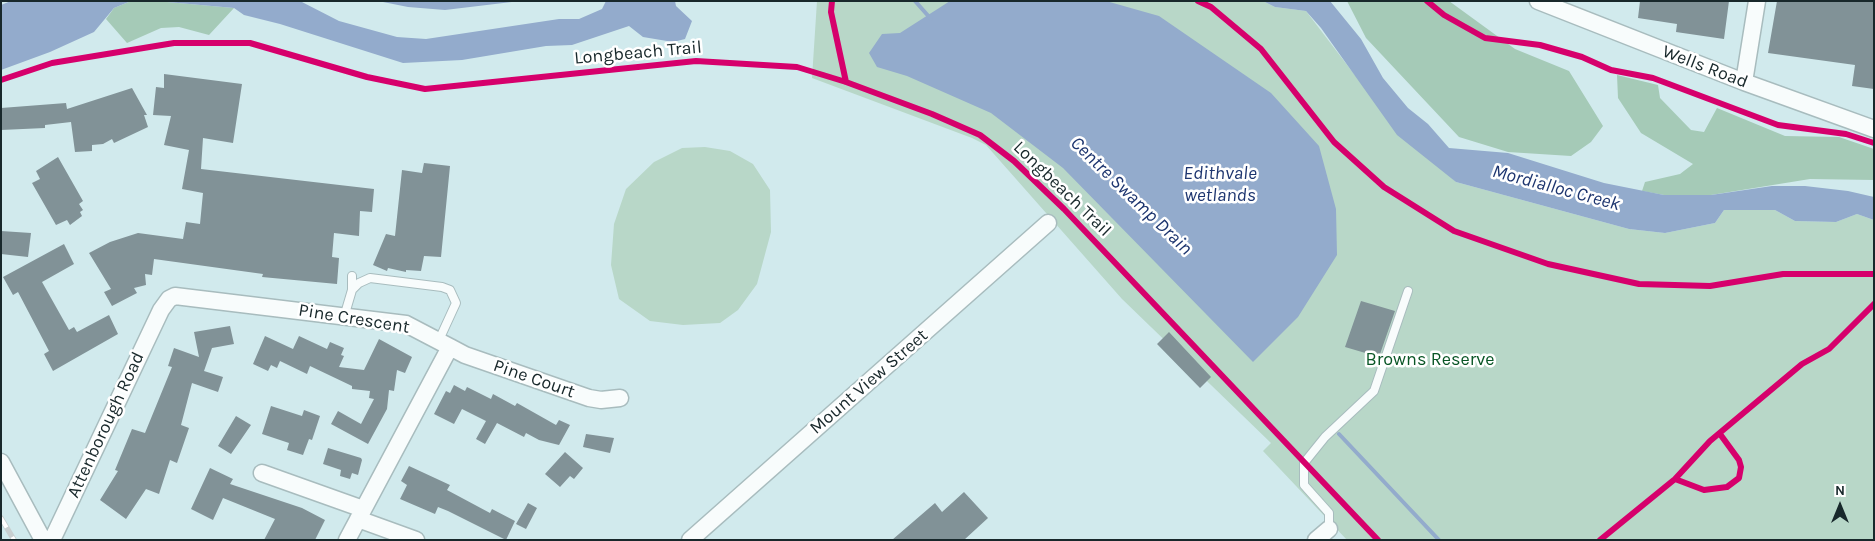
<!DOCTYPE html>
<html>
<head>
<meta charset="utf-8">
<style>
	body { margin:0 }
	#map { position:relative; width:1875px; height:541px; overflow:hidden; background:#d1eaed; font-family:Karla,sans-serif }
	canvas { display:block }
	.frame { position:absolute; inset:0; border:2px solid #18282b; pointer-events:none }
	.north { position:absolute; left:1815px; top:481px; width:50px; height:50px; -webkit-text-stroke:4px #fff; paint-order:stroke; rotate:0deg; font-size:14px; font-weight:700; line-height:20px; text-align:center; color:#18282b }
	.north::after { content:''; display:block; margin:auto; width:18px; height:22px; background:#18282b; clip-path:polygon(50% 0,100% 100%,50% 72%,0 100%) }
</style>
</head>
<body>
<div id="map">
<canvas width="1875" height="541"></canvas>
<div class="frame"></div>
<div class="north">N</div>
</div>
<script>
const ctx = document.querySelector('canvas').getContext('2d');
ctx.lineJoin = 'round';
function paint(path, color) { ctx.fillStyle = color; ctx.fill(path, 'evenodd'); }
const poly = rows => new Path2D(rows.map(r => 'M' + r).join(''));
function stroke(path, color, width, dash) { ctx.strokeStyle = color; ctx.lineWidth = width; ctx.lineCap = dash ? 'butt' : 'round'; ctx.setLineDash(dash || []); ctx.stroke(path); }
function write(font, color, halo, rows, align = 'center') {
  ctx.font = font + ' Karla,sans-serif'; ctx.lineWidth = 5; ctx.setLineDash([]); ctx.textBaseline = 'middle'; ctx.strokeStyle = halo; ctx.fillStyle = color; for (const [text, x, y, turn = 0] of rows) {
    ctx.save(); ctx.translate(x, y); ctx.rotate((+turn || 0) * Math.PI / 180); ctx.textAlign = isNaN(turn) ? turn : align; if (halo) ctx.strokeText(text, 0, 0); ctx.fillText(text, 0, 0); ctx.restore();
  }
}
paint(poly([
	[817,1,1263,1,1275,7,1306,11,1354,74,1456,182,1629,229,1665,233,1715,223,1724,210,1775,210,1795,221,1836,222,1857,214,1874,220,1874,540,1347,540,1263,451,1271,443,1122,299,986,145,972,138,812,78],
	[705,147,730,151,753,164,770,190,771,232,757,284,738,310,720,323,683,325,650,321,619,299,611,265,614,224,626,189,654,162,682,148]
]), '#b8d7c8');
paint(poly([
	[131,1,156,1,234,8,209,35,179,27,161,28,127,43,106,19,114,8],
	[1347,1,1449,1,1515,49,1569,71,1603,126,1591,142,1571,156,1508,152,1459,137,1366,38],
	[1617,75,1658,85,1660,98,1691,130,1704,132,1717,108,1785,136,1839,137,1874,149,1874,180,1810,179,1711,195,1664,195,1642,191,1645,182,1680,174,1693,164,1641,133,1618,98]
]), '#a5cab7');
paint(poly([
	[11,1,131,1,114,8,94,32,50,52,1,70,1,5],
	[156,1,300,1,339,21,397,37,426,39,559,19,579,19,602,9,606,1,675,1,676,6,692,21,685,39,673,42,643,37,629,26,572,45,546,46,462,60,403,63,280,24,244,15,234,8],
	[378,1,520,1,445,10,408,7],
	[950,1,1106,1,1159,16,1271,93,1319,146,1336,209,1337,255,1298,317,1253,362,1063,168,991,113,907,76,877,67,869,53,882,34,900,33],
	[1263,1,1330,1,1361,39,1383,78,1408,108,1428,124,1449,148,1508,153,1604,183,1664,195,1711,195,1772,186,1805,186,1848,191,1874,197,1874,220,1857,214,1836,222,1795,221,1775,210,1724,210,1715,223,1665,233,1629,229,1456,182,1397,135,1321,28,1306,11,1275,7]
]), '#93abcc');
stroke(poly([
	[915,1,931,19],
	[1339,434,1439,540]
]), '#93abcc', 4);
paint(poly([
	[1640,1,1729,1,1724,39,1676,32,1677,24,1638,18],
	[1777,1,1874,1,1874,89,1852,86,1855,65,1768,53],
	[164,74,242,84,233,143,203,138,201,169,374,189,372,212,360,211,359,236,334,233,332,257,339,258,337,284,262,277,263,274,154,259,152,275,145,274,146,285,134,288,137,293,112,306,104,292,111,289,89,253,110,242,138,233,183,239,186,222,200,224,203,193,182,189,189,150,164,145,171,116,153,115,156,87,164,88],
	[132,88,147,115,144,115,148,127,114,143,112,139,103,144,92,145,92,151,75,152,71,122,45,125,45,128,1,130,1,108,66,103,67,109],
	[58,157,83,201,79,204,83,210,80,212,82,216,70,225,67,220,56,225,32,183,40,179,36,171],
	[424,163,450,166,441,257,424,256,421,271,406,270,406,272,388,268,387,271,373,265,386,234,395,236,402,170,422,173],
	[1,231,31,233,28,257,1,254],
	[64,244,74,264,42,282,69,330,74,327,77,332,109,315,118,334,53,371,44,354,49,351,18,292,13,295,3,277],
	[1361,301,1395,311,1379,357,1345,347],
	[230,326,234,344,212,348,204,371,223,377,218,392,192,383,181,425,189,428,177,463,170,460,159,494,146,489,126,519,100,500,118,471,115,470,132,429,145,433,172,367,168,366,174,348,199,357,194,332],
	[1169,332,1211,377,1200,388,1157,344],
	[265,336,293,349,299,336,327,349,330,342,344,348,341,355,344,356,339,367,364,370,379,339,412,357,405,373,397,370,394,391,389,390,387,409,368,444,331,424,338,411,361,424,374,399,369,398,370,391,352,389,352,386,310,366,307,374,280,361,277,368,271,365,268,371,253,364],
	[454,385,465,391,467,387,491,399,493,394,515,406,517,403,556,425,559,420,570,425,559,445,539,440,526,433,524,437,497,423,485,444,476,439,486,421,462,409,454,424,434,414,446,391,450,393],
	[271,406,302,416,304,410,320,416,312,440,309,439,303,455,287,450,289,443,262,434],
	[236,416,251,425,231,454,218,446],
	[586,434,614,438,610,453,583,447],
	[328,448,361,458,362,460,358,475,352,473,350,479,340,476,341,470,323,464],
	[565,452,583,468,574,479,570,476,560,487,545,474],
	[409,466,450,485,447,490,490,513,492,509,515,521,506,540,448,511,438,507,435,514,400,499,407,485,401,481],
	[210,468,233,479,230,484,302,508,325,520,315,540,264,540,275,519,223,498,213,520,191,509],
	[964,492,988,518,964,540,892,540,935,503,942,512],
	[528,503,537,508,526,529,516,524]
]), '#819297');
const lane = poly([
	[352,276,352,290],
	[344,317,352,290,359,283,370,278,442,287,450,290,456,303,439,340],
	[1329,529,1329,513,1304,485,1304,463,1325,437,1374,391,1408,291]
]);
const street = poly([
	[1538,1,1744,82,1874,129],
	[1744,82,1757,1],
	[450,347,465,355,589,398,601,400,620,398],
	[1,462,43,540],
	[262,473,363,509],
	[358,519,416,540],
	[52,540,161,310,169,299,175,296,406,324,450,347,347,540],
	[690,540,1048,223],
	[1316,540,1329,529]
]);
stroke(lane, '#a8bcbe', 10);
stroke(street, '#a8bcbe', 19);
stroke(lane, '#f8fcfc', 8);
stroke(street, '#f8fcfc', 16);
const rail = poly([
	[1,518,14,540]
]);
stroke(rail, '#c8cfd0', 5.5);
stroke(rail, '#fff', 4, [11]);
stroke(poly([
	[832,1,831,12,846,82],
	[1198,1,1211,7,1261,49,1334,142,1384,187,1454,231,1548,264,1639,284,1710,286,1783,274,1874,274],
	[1427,1,1444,15,1485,38,1540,45,1582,57,1611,70,1653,78,1778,125,1846,134,1874,143],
	[1,80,52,63,174,43,250,43,367,77,425,89,696,61,797,67,846,82,932,114,980,135,1014,161,1064,209,1378,540],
	[1675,479,1704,490,1727,487,1739,478,1741,467,1739,460,1720,434],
	[1600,540,1675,479,1710,441,1802,364,1829,349,1874,304]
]), '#d6006c', 6);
write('18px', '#18282b', '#fff', [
	["Longbeach Trail",638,53,-5],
	["Wells Road",1705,67,21],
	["Longbeach Trail",1062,189,44],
	["Pine Crescent",354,319,9],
	["Pine Court",534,379,19],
	["Mount View Street",869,382,-41],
	["Attenborough Road",106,425,-65]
]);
write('18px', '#095626', '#fff', [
	["Browns Reserve",1430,360]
]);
write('italic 19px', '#1d356f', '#fff', [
	["Edithvale",1220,174],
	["wetlands",1220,196],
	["Mordialloc Creek",1556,188,15],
	["Centre Swamp Drain",1131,196,44]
]);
</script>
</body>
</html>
